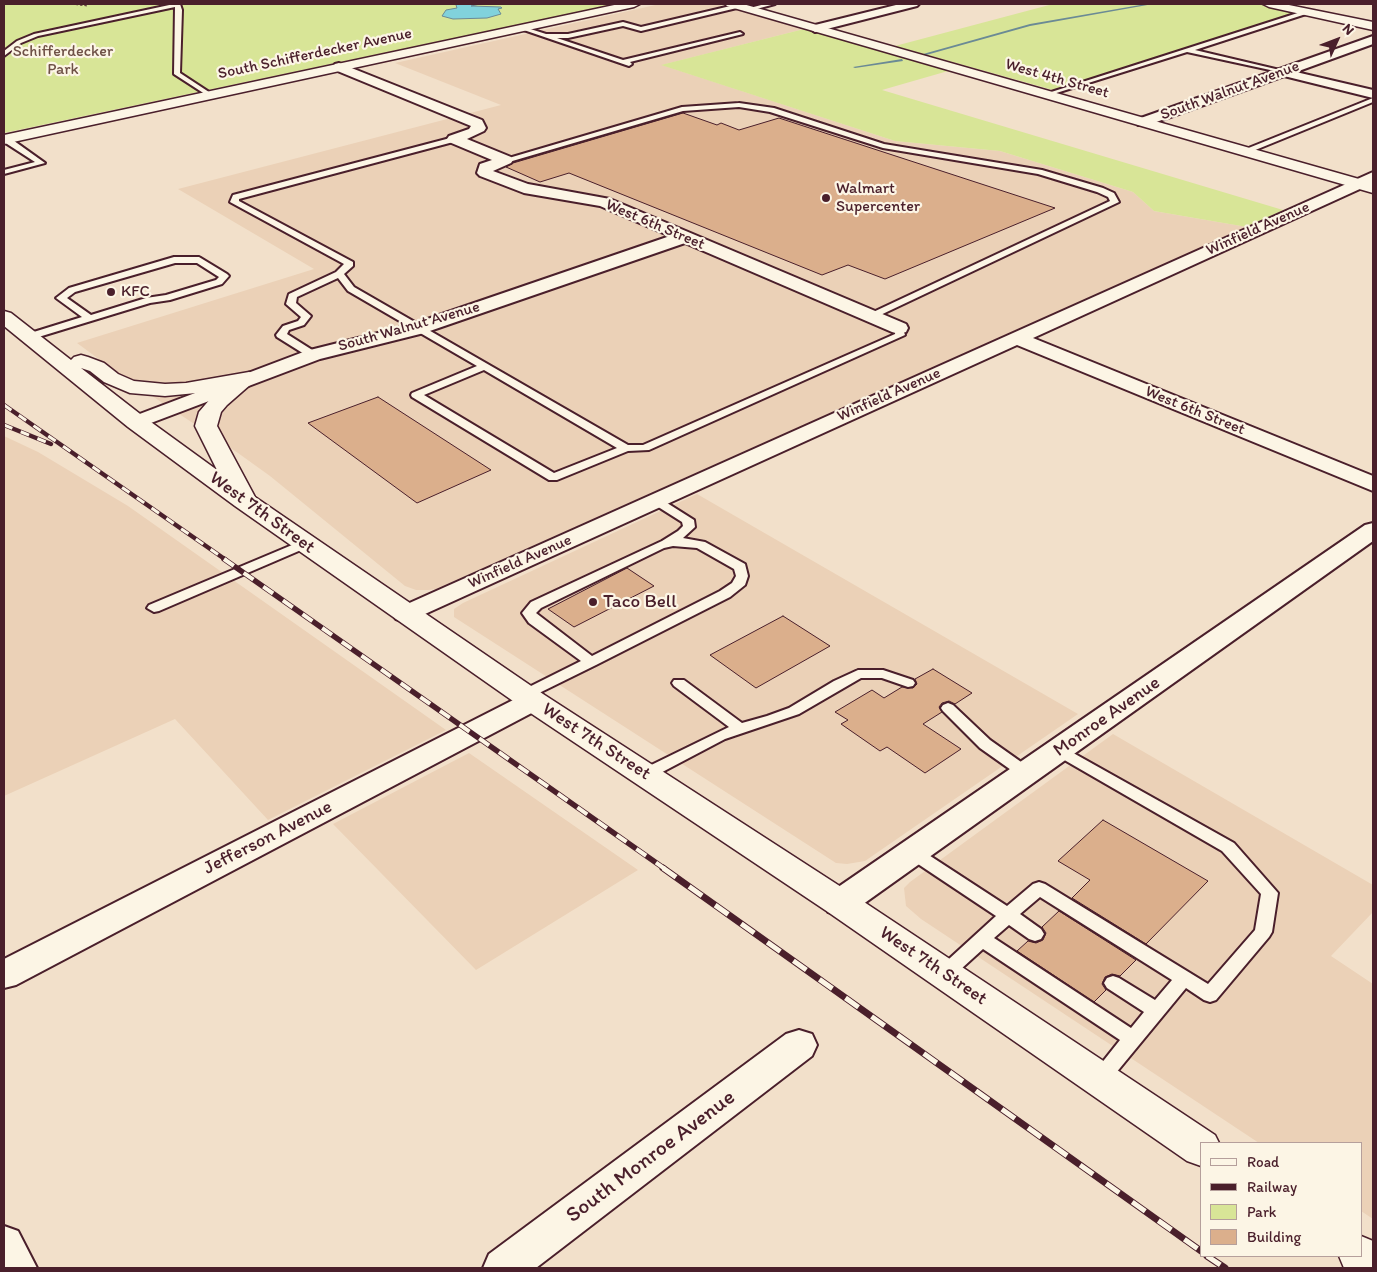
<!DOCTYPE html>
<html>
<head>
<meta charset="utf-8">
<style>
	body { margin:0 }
	#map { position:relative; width:1377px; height:1272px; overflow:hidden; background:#f2e0ca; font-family:Itim,sans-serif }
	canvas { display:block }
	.frame { position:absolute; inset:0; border:5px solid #4a1f2b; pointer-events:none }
	.legend { position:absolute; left:1200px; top:1142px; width:162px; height:115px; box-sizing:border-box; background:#fcf5e5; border:1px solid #b59f9b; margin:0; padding:6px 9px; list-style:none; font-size:15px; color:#4a1f2b }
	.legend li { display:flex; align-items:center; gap:10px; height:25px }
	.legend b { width:25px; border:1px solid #b59f9b }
	.north { position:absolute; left:1312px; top:15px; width:50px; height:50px; -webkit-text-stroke:4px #fcf5e5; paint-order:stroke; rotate:47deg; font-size:14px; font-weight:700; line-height:20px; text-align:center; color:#4a1f2b }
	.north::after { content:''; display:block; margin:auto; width:18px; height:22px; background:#4a1f2b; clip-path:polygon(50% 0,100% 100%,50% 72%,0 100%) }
</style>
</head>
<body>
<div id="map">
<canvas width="1377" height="1272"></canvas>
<div class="frame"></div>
<ul class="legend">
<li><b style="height:6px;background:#fcf5e5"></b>Road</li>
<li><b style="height:6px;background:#4a1f2b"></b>Railway</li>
<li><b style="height:14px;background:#d8e597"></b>Park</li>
<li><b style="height:14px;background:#dbaf8c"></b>Building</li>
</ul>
<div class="north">N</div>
</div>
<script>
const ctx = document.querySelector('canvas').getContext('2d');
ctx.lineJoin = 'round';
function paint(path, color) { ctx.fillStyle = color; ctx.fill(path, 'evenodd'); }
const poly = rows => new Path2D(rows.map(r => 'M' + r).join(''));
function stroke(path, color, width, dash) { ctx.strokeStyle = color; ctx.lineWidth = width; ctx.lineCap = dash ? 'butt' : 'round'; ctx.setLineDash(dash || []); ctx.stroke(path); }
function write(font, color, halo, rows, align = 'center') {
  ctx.font = font + ' Itim,sans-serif'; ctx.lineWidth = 4.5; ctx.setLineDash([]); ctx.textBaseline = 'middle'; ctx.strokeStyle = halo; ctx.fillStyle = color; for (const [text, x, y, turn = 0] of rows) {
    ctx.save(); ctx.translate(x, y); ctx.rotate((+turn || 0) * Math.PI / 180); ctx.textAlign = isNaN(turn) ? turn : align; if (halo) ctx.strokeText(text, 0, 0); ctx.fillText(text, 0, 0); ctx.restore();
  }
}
paint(poly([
	[660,4,716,4,804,29,662,65,895,141,1000,151,1133,192,1154,211,1247,227,436,589,428,590,416,590,405,586,270,476,238,453,119,374,77,343,314,269,178,189,501,105,395,63],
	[4,436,38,452,128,506,446,730,268,820,175,719,4,796],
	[697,494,1078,714,865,861,847,864,836,863,454,617,454,609,463,603],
	[1113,734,1373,885,1373,912,1331,956,1373,984,1373,1219,1361,1211,1361,1143,1259,1143,921,919,906,906,904,888,910,882],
	[469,753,638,870,476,970,333,824]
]), '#ebd1b7');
paint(poly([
	[4,4,615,4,4,133],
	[1053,4,1259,4,1299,12,1053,90,895,46],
	[804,29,948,71,882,90,1283,210,1247,227,1154,211,1133,192,1000,151,895,141,661,65]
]), '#d8e597');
const water = poly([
	[459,4,480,4,471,6,501,7,502,8,498,9,501,14,487,18,453,19,442,16,446,10,457,8,456,5,459,4]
]);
paint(water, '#81d2dc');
stroke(water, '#6b8a95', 1);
paint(poly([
	[1146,4,1153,4,1030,26,919,57,916,56,1030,24,1146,4],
	[902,59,903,61,855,68,853,67,902,59]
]), '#6b8a95');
const building = poly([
	[683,113,717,125,721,123,739,130,779,118,1055,208,885,279,848,265,822,275,569,173,540,182,506,167,513,163,683,113],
	[378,397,491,470,417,503,308,423,378,397],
	[627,568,654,586,574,627,548,609,627,568],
	[783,616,830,646,756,688,710,655,783,616],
	[933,669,972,693,955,704,949,701,942,703,939,707,942,712,923,724,961,749,925,773,887,747,880,751,841,724,848,720,835,712,872,690,884,698,902,687,913,688,917,684,915,679,933,669],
	[1103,820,1208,881,1146,944,1072,898,1090,880,1058,861,1103,820],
	[1059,911,1136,960,1120,976,1112,974,1105,977,1102,984,1106,990,1094,1002,1017,951,1028,941,1036,943,1043,940,1046,933,1042,927,1059,911]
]);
paint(building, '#dbaf8c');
stroke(building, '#4a1f2b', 1);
const lane = poly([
	[174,4,180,4,182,10,180,73,212,94,212,96,208,96,174,74,175,7,38,36,21,43,4,56,4,51,17,41,34,34,174,4],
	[739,4,741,7,641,31,623,26,568,38,557,38,623,60,740,32,743,34,630,62,632,64,629,66,518,28,521,26,546,34,568,34,623,22,641,27,739,4],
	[765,4,775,4,749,11,746,9,765,4],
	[1307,10,1309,13,1195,50,1284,71,1284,73,1187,52,1050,95,1045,94,1307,10],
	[1373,98,1373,102,1248,153,1241,151,1373,98],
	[739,103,774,108,884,144,1042,170,1103,188,1114,193,1119,202,872,319,867,316,869,314,1110,201,1108,197,1097,192,1038,174,883,148,770,112,739,107,683,111,509,162,502,160,682,107,739,103],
	[454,137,458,139,457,141,239,199,239,201,353,262,353,266,344,274,354,287,628,445,643,445,895,334,896,326,902,326,905,335,649,450,628,451,557,480,549,480,412,397,411,395,412,393,477,366,348,291,338,278,297,297,296,303,311,316,304,325,289,330,287,334,317,353,317,357,309,357,277,337,276,335,283,326,298,321,301,317,286,304,289,294,336,272,344,264,230,202,233,195,454,137],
	[484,370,617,448,554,473,424,395,484,370],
	[4,138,10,138,45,163,4,174,4,170,35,162,4,142,4,138],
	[199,257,227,274,229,276,222,284,170,300,150,303,32,339,28,340,23,337,24,335,82,317,56,298,69,288,174,257,199,257],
	[175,263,197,263,219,277,216,280,166,295,146,298,91,315,67,298,75,292,175,263],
	[656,496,694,520,695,527,683,538,705,542,745,564,748,576,745,585,730,597,596,665,529,698,519,698,517,695,519,692,581,661,529,623,522,613,531,602,662,541,678,531,683,526,682,522,652,503,650,500,652,497,656,496],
	[673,546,697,548,734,569,736,576,732,583,720,591,592,656,536,613,541,608,664,548,673,546],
	[304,540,310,544,308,547,159,611,154,612,147,608,149,605,304,540],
	[858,670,883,670,913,680,915,683,913,686,908,687,882,678,861,678,799,714,725,739,651,778,646,779,641,778,638,774,641,770,729,727,674,686,672,683,674,680,684,680,742,723,767,716,789,708,834,681,858,670],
	[948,703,953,705,990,740,1031,769,1034,773,1031,777,1026,778,1021,777,980,748,943,711,941,708,943,705,948,703],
	[1059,745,1234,843,1278,893,1272,932,1269,937,1216,1000,1210,1002,1204,1000,1186,988,1106,1085,1099,1087,1092,1085,1089,1079,1120,1040,983,949,950,979,944,981,938,979,935,974,938,969,996,916,906,856,904,852,906,848,912,846,918,848,1007,906,1033,884,1039,882,1045,884,1208,984,1255,930,1261,894,1222,851,1054,754,1051,750,1054,746,1059,745],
	[1040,897,1172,980,1155,1000,1119,978,1113,976,1107,978,1104,983,1107,988,1144,1012,1131,1028,994,938,1009,925,1029,939,1035,941,1041,939,1044,934,1041,929,1020,914,1040,897]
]);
const street = poly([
	[900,4,919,4,917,6,815,32,809,28,811,26,900,4],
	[1373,36,1373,44,1296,72,1373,90,1373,98,1284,76,1148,125,1138,125,1136,122,1138,119,1373,36],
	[339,63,482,120,486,128,484,131,467,139,511,157,513,160,511,163,493,171,528,184,610,199,906,324,908,328,906,332,899,334,892,332,685,243,424,333,320,359,143,426,136,428,129,426,125,422,129,418,306,351,410,325,670,236,600,206,524,193,480,176,477,173,480,164,492,160,449,142,447,139,449,136,469,129,471,126,335,70,333,67,335,64,339,63],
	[1373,172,1373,183,1033,338,1373,476,1373,491,1017,345,414,619,405,622,396,619,392,614,396,609,1373,172],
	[1373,523,1373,541,852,912,840,915,828,912,824,903,828,894,1365,525,1373,523],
	[533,692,543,695,547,701,543,707,16,985,4,988,4,959,523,695,533,692],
	[799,1030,812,1034,817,1045,812,1056,536,1268,483,1268,489,1254,786,1034,799,1030],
	[4,1226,18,1231,37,1268,4,1268,4,1226]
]);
const secondary = poly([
	[619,4,640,4,634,7,4,144,4,135,619,4],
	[725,4,743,4,1373,183,1373,193,727,6,725,4],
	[1263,4,1284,4,1373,22,1373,30,1269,7,1263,4]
]);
const primary = poly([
	[4,311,11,313,71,360,74,357,81,355,88,357,104,363,118,374,134,381,165,384,186,383,249,372,256,374,260,378,256,382,251,384,227,405,221,412,217,426,255,497,543,694,852,894,1215,1135,1219,1143,1201,1143,1201,1166,1187,1161,828,912,523,708,235,506,128,427,4,326,4,311],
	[81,368,90,371,104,382,130,393,165,396,217,391,199,412,195,426,217,470,144,417,81,368],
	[1361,1236,1373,1241,1373,1268,1344,1268,1339,1256,1361,1256,1361,1236]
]);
stroke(lane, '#4a1f2b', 4);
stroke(street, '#4a1f2b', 4);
stroke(secondary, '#4a1f2b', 3);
stroke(primary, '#4a1f2b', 3);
stroke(poly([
	[71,4,88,6]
]), '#4a1f2b', 1, [2.5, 2]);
paint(lane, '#fcf5e5');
paint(street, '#fcf5e5');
paint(secondary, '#fcf5e5');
paint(primary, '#fcf5e5');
const railFar2 = poly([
	[4,405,226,560],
	[4,425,51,444]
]);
const railFar1 = poly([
	[224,559,665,869]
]);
const rail = poly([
	[663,868,1201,1251],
	[1207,1256,1225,1268]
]);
stroke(railFar2, '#4a1f2b', 4.5);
stroke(railFar1, '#4a1f2b', 5.5);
stroke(rail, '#4a1f2b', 7);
stroke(railFar2, '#fcf5e5', 3, [9]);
stroke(railFar1, '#fcf5e5', 4, [12]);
stroke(rail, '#fcf5e5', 5, [16]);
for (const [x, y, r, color] of [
	[826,198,5,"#4a1f2b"],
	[111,292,5,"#4a1f2b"],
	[593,602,5,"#4a1f2b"]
]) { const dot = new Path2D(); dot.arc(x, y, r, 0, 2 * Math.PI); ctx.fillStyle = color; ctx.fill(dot); stroke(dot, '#fcf5e5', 2); }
write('16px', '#6e5046', '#fcf5e5', [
	["Schifferdecker",63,52],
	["Park",63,70]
]);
write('16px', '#4a1f2b', '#fcf5e5', [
	["South Schifferdecker Avenue",315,54,-12],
	["West 4th Street",1057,79,16],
	["South Walnut Avenue",1230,91,-20],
	["West 6th Street",655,225,23],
	["Winfield Avenue",1258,229,-24],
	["South Walnut Avenue",409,327,-16],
	["Winfield Avenue",889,395,-24],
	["West 6th Street",1195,411,22],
	["Winfield Avenue",520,562,-24]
]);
write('16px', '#4a1f2b', '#fcf5e5', [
	["Walmart",836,189],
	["Supercenter",836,207],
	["KFC",121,292]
], 'left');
write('19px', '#4a1f2b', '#fcf5e5', [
	["West 7th Street",262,513,36],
	["Monroe Avenue",1107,717,-35],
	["West 7th Street",596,742,33],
	["Jefferson Avenue",268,838,-27],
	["West 7th Street",933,966,34]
]);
write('19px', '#4a1f2b', '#fcf5e5', [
	["Taco Bell",603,602]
], 'left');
write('22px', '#4a1f2b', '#fcf5e5', [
	["South Monroe Avenue",651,1157,-37]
]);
</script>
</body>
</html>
